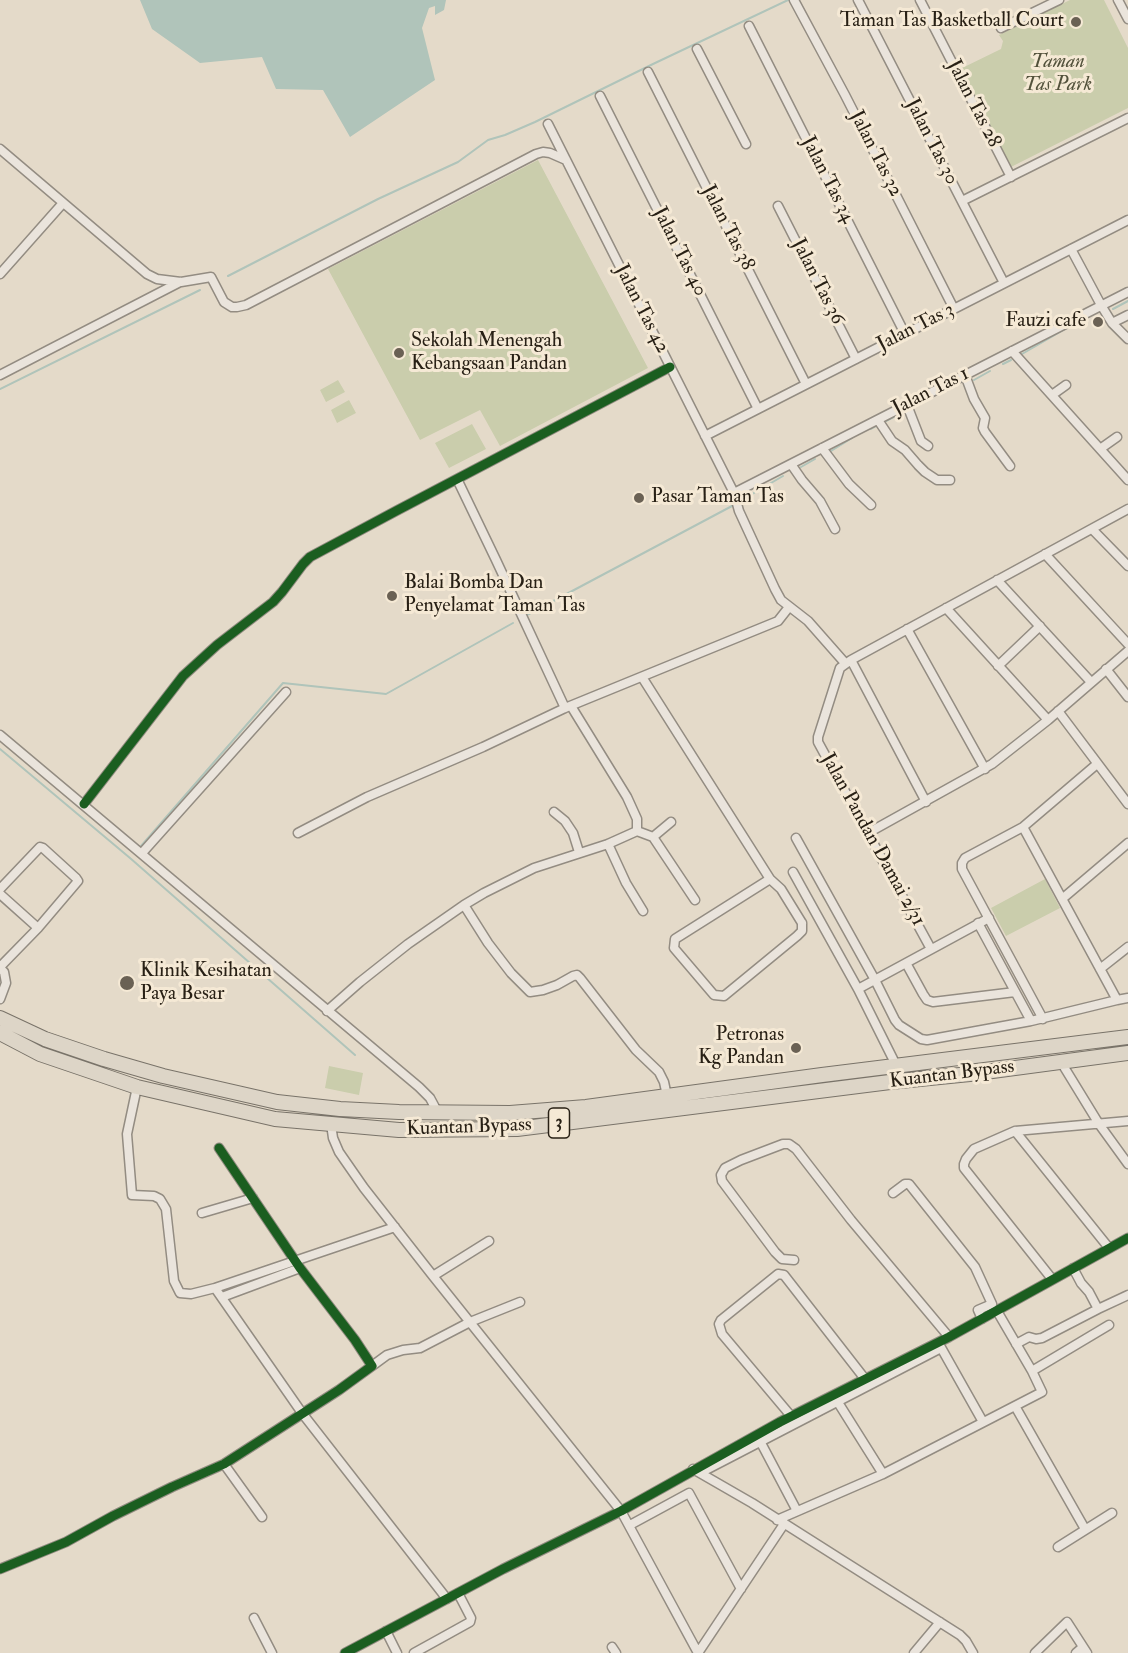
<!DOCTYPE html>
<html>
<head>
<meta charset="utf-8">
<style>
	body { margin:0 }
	canvas { display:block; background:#e4dac9 }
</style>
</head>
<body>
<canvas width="1128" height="1653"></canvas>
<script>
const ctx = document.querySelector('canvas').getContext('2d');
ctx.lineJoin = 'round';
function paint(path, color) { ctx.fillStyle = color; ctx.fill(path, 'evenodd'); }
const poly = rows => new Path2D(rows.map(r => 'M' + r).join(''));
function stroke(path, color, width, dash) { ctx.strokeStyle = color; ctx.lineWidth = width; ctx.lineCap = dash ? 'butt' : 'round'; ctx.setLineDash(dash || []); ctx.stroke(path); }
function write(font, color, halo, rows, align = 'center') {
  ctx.font = font + ' "IM FELL Double Pica",serif'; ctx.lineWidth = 6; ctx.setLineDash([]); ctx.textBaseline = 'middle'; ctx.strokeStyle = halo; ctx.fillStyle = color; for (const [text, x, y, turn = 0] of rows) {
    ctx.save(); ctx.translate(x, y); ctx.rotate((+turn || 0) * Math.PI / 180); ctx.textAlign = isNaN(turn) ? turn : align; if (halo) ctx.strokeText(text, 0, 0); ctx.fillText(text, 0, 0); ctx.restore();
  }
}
paint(poly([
	[1070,0,1104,0,1128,48,1128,108,1007,169,958,70,1001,49,1003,41,999,35],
	[538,160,648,368,500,446,480,410,420,440,328,269],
	[338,380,345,392,326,402,320,390],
	[349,400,356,413,337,423,331,410],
	[472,424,486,449,449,468,435,443],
	[1045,879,1060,908,1006,936,991,908],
	[329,1066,363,1073,359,1095,325,1088]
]), '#cacdac');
paint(poly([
	[140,0,446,0,444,10,435,15,435,6,429,8,422,28,435,80,350,137,323,90,276,89,262,57,200,63,152,29]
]), '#b0c4ba');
stroke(poly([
	[228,276,378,199,458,162,488,140,505,135,535,122,653,64,788,0],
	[1113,309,1128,301],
	[1022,354,1072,325],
	[1003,364,1011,360],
	[974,380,990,371],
	[0,389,200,290],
	[886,421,907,410],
	[871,429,878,425],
	[831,451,852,438],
	[801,467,815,459],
	[742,500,783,476],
	[527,615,732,506],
	[0,749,130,858,355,1055],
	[141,846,283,683,386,694,513,623]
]), '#b0c4ba', 2);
const minor = poly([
	[794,0,845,95,954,309],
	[858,0,1004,283],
	[920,0,1011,177],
	[1118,0,1128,19],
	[749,26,905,334],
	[1001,28,1059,0],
	[697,49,746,144],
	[648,72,806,384],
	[600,96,758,409],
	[548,124,734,493,739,511,775,589,781,600,808,621,845,663],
	[0,149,147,274,157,279,181,282,211,277,224,302,232,307,237,307,246,305,536,154,543,152,550,153,566,160],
	[962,201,1128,118],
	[778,206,856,359],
	[1071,249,1101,305,1112,323,1128,339],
	[0,274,63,203],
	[1112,323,1128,315],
	[1012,351,1128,480],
	[0,375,180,282],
	[965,375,974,399,985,418,983,428,985,432,1010,466],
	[1052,395,1066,385],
	[907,405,921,441,928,446],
	[878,420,892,441,905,450,918,465,925,472,937,480,950,480],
	[705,436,1128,220],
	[822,448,849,484,871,505],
	[1100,449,1117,437],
	[791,464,802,480,820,501,835,529],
	[457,479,496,560,565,708],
	[734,493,1128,292],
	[1092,529,1128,566],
	[1045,554,1128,644],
	[997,580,1091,682],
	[946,608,1048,720],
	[907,629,985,769],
	[851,660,926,802],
	[998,666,1040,626],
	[1106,669,1128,697],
	[642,677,770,879,781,889,802,923],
	[571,706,627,797,637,819,637,831,653,837,695,900],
	[1058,711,1128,804],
	[0,735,419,1087,430,1098,438,1113],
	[84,804,183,676,217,645,273,602,282,592,303,564,310,557,396,511,670,367],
	[554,812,565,821,573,833,579,852],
	[1023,827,1117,1000],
	[298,833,367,797,483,747,565,708,778,621,789,607],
	[868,833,992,764,1048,720,1128,651],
	[653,837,671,822],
	[796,838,875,980,895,1020,899,1025,921,1039,927,1040,1031,1021,1117,1000,1128,998],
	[608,844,626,883,643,911],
	[142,853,286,692],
	[793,872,858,989,897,1067],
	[770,879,675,939,674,948,714,995,724,996,797,936,802,931,802,923],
	[0,889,40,847,43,848,76,878,78,881,38,928,0,967],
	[0,894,38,928],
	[1062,899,1128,843],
	[464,905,488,943,511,973,530,992,543,990,557,985,573,976,577,975,580,978,636,1050,659,1072,664,1082,667,1096],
	[978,923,1031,1021],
	[931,949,818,742,818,737,840,668,851,660,1128,509],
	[906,963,923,994,927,1000,933,1002,1015,992],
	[0,968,4,972,6,983,0,999],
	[1100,969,1128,947],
	[858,989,989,918],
	[327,1011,360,982,408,944,464,905,484,893,534,868,608,844,637,831],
	[1043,1019,962,869,962,863,965,858,1023,827,1097,764],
	[1061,1062,1099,1124,1128,1164],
	[137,1087,127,1134,132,1195,154,1196,160,1199,166,1209,174,1281,180,1293,191,1294,215,1288,395,1227],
	[331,1124,333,1138,339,1152,364,1188,433,1276,621,1511,698,1653],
	[1015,1131,1109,1248],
	[893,1193,905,1184,909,1184,975,1267,992,1304,978,1310,982,1319],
	[202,1213,253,1198],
	[794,1260,782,1259,775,1252,722,1181,721,1175,725,1168,741,1160,783,1144,789,1144,796,1149,851,1220,949,1337],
	[1073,1268,1081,1283,1089,1292,1098,1309],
	[433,1276,489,1241],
	[1052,1279,964,1168,964,1164,966,1159,974,1149,1015,1131,1128,1121],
	[215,1288,302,1413,447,1599],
	[222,1297,300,1268],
	[939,1344,983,1422],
	[1016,1344,1029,1337,1036,1339,1042,1338,1098,1309,1128,1295],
	[372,1366,387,1355,403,1350,420,1348,470,1322,520,1302],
	[1032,1371,1109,1325],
	[836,1402,839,1404,883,1474],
	[1015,1406,1085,1529],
	[791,1416,722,1334,719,1324,721,1320,778,1274,784,1275,865,1379],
	[760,1441,797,1511],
	[224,1464,262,1517],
	[693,1469,752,1503,960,1635,966,1641,973,1653],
	[700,1473,941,1348],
	[777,1520,883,1474,1042,1392,1032,1371,997,1311],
	[630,1525,689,1493,741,1589],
	[1058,1547,1112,1513],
	[0,1569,66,1542,113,1516,172,1487,224,1464,339,1390,372,1366,355,1340,300,1268,219,1148],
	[254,1618,272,1653],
	[386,1631,397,1653],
	[612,1647,616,1653],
	[345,1653,503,1569,621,1511,780,1422,949,1337,1128,1238],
	[414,1653,470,1622,471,1618,458,1593],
	[698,1653,784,1524],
	[914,1653,940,1622],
	[1035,1653,1067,1622,1087,1653],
	[1076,1653,1083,1647]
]);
const trunk = poly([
	[0,1018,45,1039,104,1059,163,1076,277,1102,340,1109,399,1112,510,1113,586,1107,822,1075,1128,1037],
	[0,1033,40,1054,137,1087,275,1119,399,1130,517,1129,890,1082,970,1074,1128,1053]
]);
stroke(minor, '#938c82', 11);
stroke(trunk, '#797369', 16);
stroke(minor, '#eae4dc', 8);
stroke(trunk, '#ddd5c7', 14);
stroke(poly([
	[84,804,183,676,217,645,273,602,282,592,303,564,310,557,396,511,670,367],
	[0,1569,66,1542,113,1516,172,1487,224,1464,339,1390,372,1366,355,1340,300,1268,219,1148],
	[345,1653,503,1569,621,1511,780,1422,949,1337,1128,1238]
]), '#1b5e20', 9);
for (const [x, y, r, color] of [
	[1076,22,6,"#6a6154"],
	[1098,322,6,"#6a6154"],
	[399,353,6,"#6a6154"],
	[639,498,6,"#6a6154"],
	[392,596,6,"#6a6154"],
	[127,983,8,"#6a6154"],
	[796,1048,6,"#6a6154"]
]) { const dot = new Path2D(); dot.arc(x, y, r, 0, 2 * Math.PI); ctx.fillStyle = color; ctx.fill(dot); stroke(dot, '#f5e9d5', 2); }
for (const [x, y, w] of [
	[559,1123,21]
]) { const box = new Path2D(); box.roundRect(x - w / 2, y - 15, w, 30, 4.5); ctx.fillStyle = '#f5e9d5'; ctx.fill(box); stroke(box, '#282015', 1.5); }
write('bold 18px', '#282015', null, [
	["3",559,1123]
]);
write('20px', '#282015', '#f5e9d5', [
	["Taman Tas Basketball Court",1064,22,"right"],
	["Fauzi cafe",1086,322,"right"],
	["Sekolah Menengah",411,342],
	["Kebangsaan Pandan",411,365],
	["Pasar Taman Tas",651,498],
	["Balai Bomba Dan",404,584],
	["Penyelamat Taman Tas",404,607],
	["Klinik Kesihatan",140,972],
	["Paya Besar",140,995],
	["Petronas",784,1036,"right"],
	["Kg Pandan",784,1059,"right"]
], 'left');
write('italic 20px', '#52513b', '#f5e9d5', [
	["Taman",1058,63],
	["Tas Park",1058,86]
]);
write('20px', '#282015', '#f5e9d5', [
	["Jalan Tas 28",973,104,63],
	["Jalan Tas 30",931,142,63],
	["Jalan Tas 32",875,154,63],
	["Jalan Tas 34",827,180,63],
	["Jalan Tas 38",727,228,63],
	["Jalan Tas 40",679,252,63],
	["Jalan Tas 36",817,282,63],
	["Jalan Tas 42",641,309,63],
	["Jalan Tas 3",916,328,-27],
	["Jalan Tas 1",931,392,-27],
	["Jalan Pandan Damai 2/31",872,840,61],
	["Kuantan Bypass",952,1075,-7],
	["Kuantan Bypass",469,1128,-2]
]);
</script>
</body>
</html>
